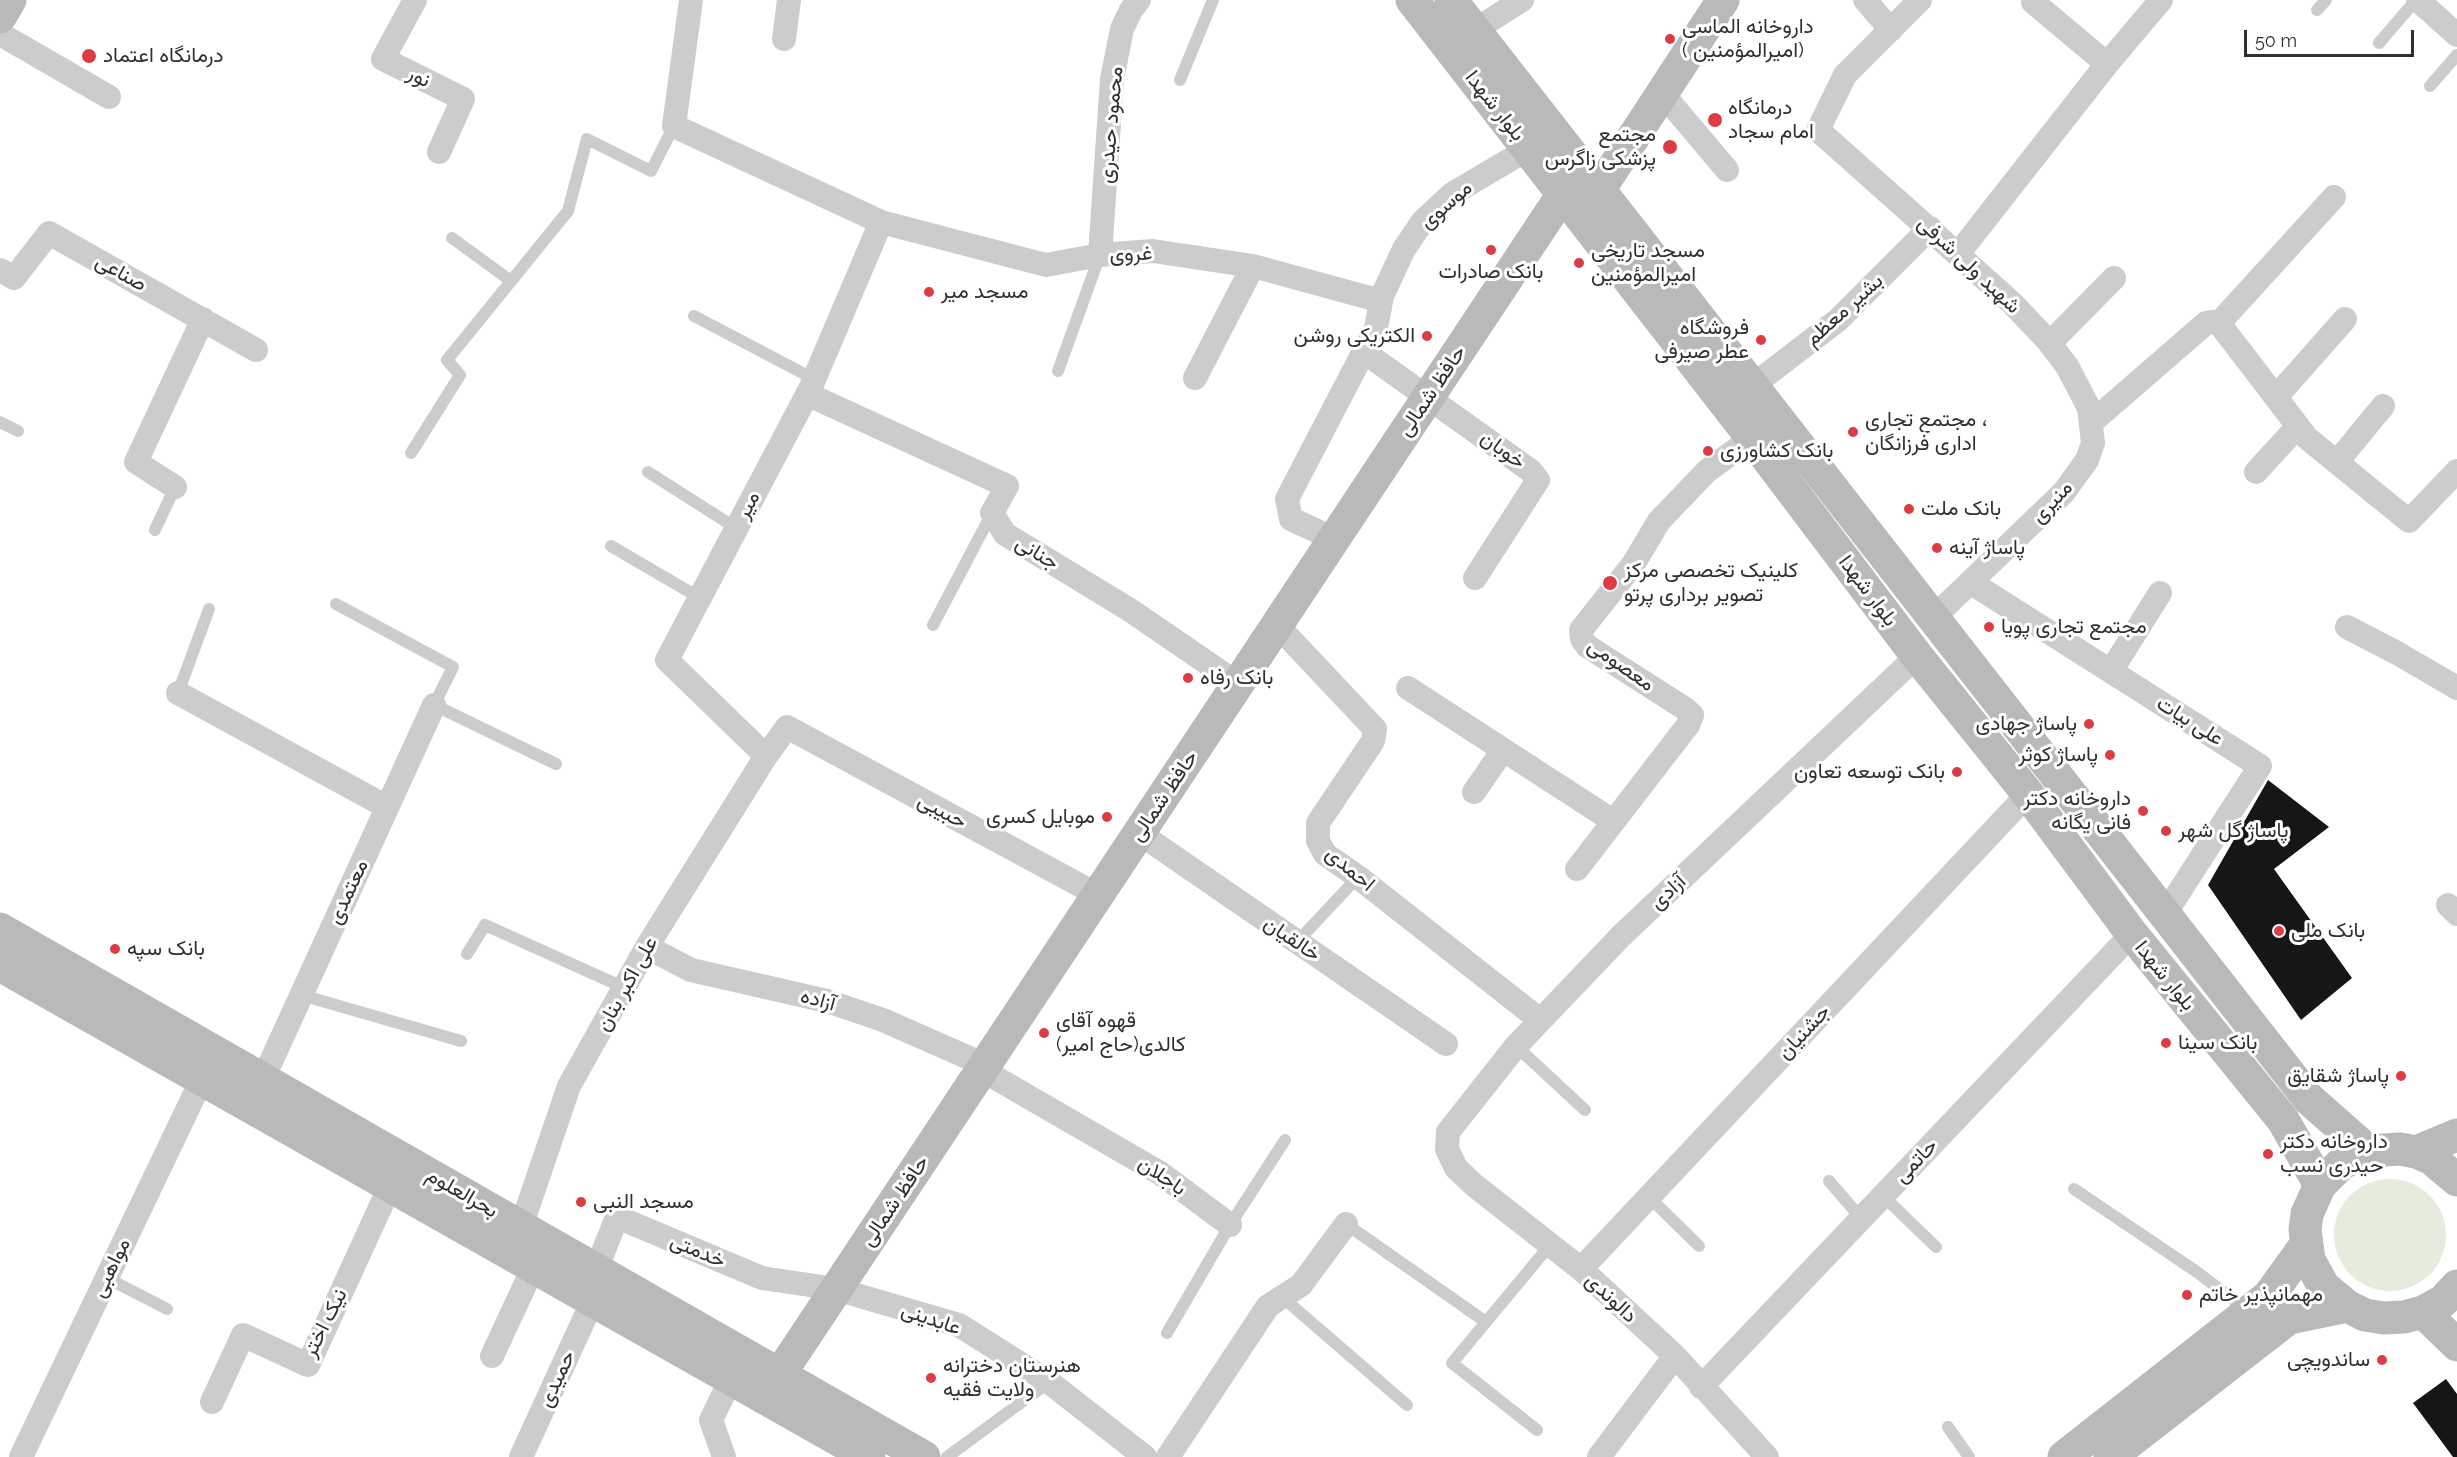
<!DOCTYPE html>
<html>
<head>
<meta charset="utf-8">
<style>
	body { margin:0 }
	#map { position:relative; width:2457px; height:1457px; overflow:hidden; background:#fff; font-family:Raleway,sans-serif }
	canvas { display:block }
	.scale { position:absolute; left:2244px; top:30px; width:170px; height:27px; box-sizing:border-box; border:3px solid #2f2f2f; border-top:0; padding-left:8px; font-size:18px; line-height:21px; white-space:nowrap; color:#2f2f2f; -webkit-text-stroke:4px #fff; paint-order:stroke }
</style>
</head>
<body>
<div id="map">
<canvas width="2457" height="1457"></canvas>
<div class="scale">50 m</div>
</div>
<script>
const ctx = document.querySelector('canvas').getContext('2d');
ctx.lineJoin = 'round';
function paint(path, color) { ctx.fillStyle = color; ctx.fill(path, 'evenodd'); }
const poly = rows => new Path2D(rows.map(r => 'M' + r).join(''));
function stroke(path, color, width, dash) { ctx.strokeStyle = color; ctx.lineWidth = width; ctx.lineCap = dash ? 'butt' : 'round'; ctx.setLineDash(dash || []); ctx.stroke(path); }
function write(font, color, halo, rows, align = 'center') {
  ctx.font = font + ' Raleway,Vazirmatn,sans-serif'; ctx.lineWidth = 6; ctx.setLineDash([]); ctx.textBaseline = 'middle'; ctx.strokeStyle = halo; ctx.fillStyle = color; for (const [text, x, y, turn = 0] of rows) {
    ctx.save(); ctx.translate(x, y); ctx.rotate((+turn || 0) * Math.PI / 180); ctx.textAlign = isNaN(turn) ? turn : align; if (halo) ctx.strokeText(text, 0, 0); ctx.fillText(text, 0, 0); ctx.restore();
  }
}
paint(poly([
	'2334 1235a56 56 0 1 1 112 0a56 56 0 1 1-112 0Z'
]), '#e5ecde');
paint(poly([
	[2268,780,2329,827,2274,869,2352,978,2301,1020,2208,885],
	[2446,1379,2457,1394,2457,1457,2453,1457,2413,1403]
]), '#161616');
stroke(poly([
	[2317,10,2326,0],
	[2379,43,2416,0],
	[1180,80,1213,0],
	[2430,86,2457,55],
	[452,238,511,281],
	[694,316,814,379],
	[1058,371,1100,255],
	[0,422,18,431],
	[411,453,460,375,447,360,568,211,587,139,651,171,674,126],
	[648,472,736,528],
	[155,530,175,487],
	[611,546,700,598],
	[336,604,453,667,434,705,556,764],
	[933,625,992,513],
	[178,693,209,609],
	[1297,942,1358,877],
	[467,954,485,925,625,988],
	[301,995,461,1041],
	[1516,1046,1585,1110],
	[1829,1181,1861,1218],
	[2074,1189,2197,1272,2248,1311],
	[1883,1196,1936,1247],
	[1649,1197,1699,1246],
	[1346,1224,1486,1322],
	[107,1278,167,1309],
	[1282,1297,1407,1405],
	[1167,1333,1230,1225,1285,1140],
	[1948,1427,1969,1457],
	[1537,1430,1452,1363,1550,1245],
	[947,1457,1049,1382]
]), '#ccc', 12);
stroke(poly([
	[415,0,383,59,463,99,439,152],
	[691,0,674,126,881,222,1046,265,1100,255,1153,251,1253,266,1381,301],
	[1865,0,1891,30],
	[1920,0,1845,75,1818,130,2012,303,2048,341,2067,366,2089,408,2093,443,2087,460,2064,492,1933,618],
	[2418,0,2457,35],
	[2033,2,2107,64],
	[1475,30,1522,0],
	[0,34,109,97],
	[784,39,789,0],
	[1662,93,1727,170],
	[1958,254,2107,64,2161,0],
	[1100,255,1112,79,1122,29,1131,10,1139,0],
	[0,270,14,278,49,233,256,350],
	[2218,322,2307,438,2409,521,2457,471],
	[2050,343,2114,278],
	[1364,352,1531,471,1538,480,1475,578],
	[1195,378,1253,266],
	[1752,386,1838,320,1930,228],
	[807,394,1007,486,992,513,1005,534,1130,610,1238,684],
	[2276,397,2345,319],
	[2092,422,2206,323,2221,321,2334,197],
	[2337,462,2383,406],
	[2256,472,2298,426],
	[175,487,136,462,203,319],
	[1334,539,1291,519,1287,499,1376,328,1382,296,1404,249,1423,221,1452,194,1528,149],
	[1970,582,2260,766,2165,914],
	[1277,625,1375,729,1373,741,1318,823,1318,841,1325,854,1358,877,1540,1020],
	[2347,627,2397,653,2457,688],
	[2111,671,2160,593],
	[1408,688,1613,821],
	[178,693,387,807],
	[766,756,667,660,810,389,881,222],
	[1474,792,1503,750],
	[1139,833,1446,1044],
	[1577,869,1688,725,1692,715,1684,708,1587,646,1582,639,1581,630,1634,563,1659,521,1707,471,1752,438],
	[2448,905,2457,914],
	[647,947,691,970,827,1001,883,1020,985,1065],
	[982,1070,1160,1173,1230,1225],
	[263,1079,434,705],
	[521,1227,569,1086,648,945,766,756,787,727,1098,895],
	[1581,1269,2028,794],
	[596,1270,617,1217,762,1278,836,1289,959,1325,1049,1382,1145,1457],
	[492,1356,533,1268],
	[1701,1387,2132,934],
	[212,1402,243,1335,308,1365,390,1186],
	[21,1457,202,1079],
	[521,1457,593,1300],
	[724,1457,711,1420,731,1379],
	[1168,1457,1268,1306,1301,1285,1346,1224],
	[1599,1457,1675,1356],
	[1767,1457,1675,1356,1581,1269,1474,1185,1456,1168,1447,1149,1448,1132,1516,1046,1621,936,1917,656]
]), '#ccc', 24);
stroke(poly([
	[1412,0,1752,438,1917,656,2028,794,2132,934,2283,1120,2320,1185],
	[1451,0,2309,1099,2368,1151],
	[0,17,10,0],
	[1599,190,1723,0],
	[0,929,924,1457],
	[0,965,869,1457],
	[2416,1152,2457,1135],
	[2457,1180,2432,1159,2416,1152,2400,1149,2368,1151,2341,1164,2320,1185,2307,1214,2305,1230,2309,1260,2324,1287,2347,1306,2365,1315,2384,1318,2404,1317,2423,1312,2443,1301,2457,1286],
	[2423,1312,2457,1345],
	[764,1398,1563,194],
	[2064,1457,2269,1296,2305,1246],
	[2110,1457,2289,1318,2347,1306]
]), '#b9b9b9', 33);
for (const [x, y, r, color] of [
	[1670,39,6,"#dc3c43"],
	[89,56,8,"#dc3c43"],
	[1715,120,8,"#dc3c43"],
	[1670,147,8,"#dc3c43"],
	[1491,250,6,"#dc3c43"],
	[1579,263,6,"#dc3c43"],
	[929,292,6,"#dc3c43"],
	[1427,336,6,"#dc3c43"],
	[1761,340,6,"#dc3c43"],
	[1853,432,6,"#dc3c43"],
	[1708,451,6,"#dc3c43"],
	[1909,509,6,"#dc3c43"],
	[1937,548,6,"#dc3c43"],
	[1610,583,8,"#dc3c43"],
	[1989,627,6,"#dc3c43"],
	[1188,678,6,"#dc3c43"],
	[2089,724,6,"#dc3c43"],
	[2110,755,6,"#dc3c43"],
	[1957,772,6,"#dc3c43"],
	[2143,811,6,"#dc3c43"],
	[1107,817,6,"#dc3c43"],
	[2166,831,6,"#dc3c43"],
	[2279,931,6,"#dc3c43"],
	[115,949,6,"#dc3c43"],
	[1044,1033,6,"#dc3c43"],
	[2166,1043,6,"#dc3c43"],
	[2401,1076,6,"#dc3c43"],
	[2268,1154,6,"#dc3c43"],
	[581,1202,6,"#dc3c43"],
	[2187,1295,6,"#dc3c43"],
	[2382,1360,6,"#dc3c43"],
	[931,1378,6,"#dc3c43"]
]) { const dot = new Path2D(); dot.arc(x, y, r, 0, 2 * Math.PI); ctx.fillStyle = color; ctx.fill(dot); stroke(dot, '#fff', 2); }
write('21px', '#2f2f2f', '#fff', [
	["داروخانه الماسی",1682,27],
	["( امیرالمؤمنین)",1682,51],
	["درمانگاه اعتماد",103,56],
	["درمانگاه",1728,108],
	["امام سجاد",1728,132],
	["مجتمع",1656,135,"right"],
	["پزشکی زاگرس",1656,159,"right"],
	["مسجد تاریخی",1591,251],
	["امیرالمؤمنین",1591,275],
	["بانک صادرات",1491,272,"center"],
	["مسجد میر",941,292],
	["فروشگاه",1749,328,"right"],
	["عطر صیرفی",1749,352,"right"],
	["الکتریکی روشن",1415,336,"right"],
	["مجتمع تجاری ،",1865,420],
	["اداری فرزانگان",1865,444],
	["بانک کشاورزی",1720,451],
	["بانک ملت",1921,509],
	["پاساژ آینه",1949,548],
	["کلینیک تخصصی مرکز",1624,571],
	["تصویر برداری پرتو",1624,595],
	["مجتمع تجاری پویا",2001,627],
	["بانک رفاه",1200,678],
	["پاساژ جهادی",2077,724,"right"],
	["پاساژ کوثر",2098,755,"right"],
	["بانک توسعه تعاون",1945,772,"right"],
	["داروخانه دکتر",2131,799,"right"],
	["فانی یگانه",2131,823,"right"],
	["موبایل کسری",1095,817,"right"],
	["پاساژ گل شهر",2178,831],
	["بانک ملی",2291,931],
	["بانک سپه",127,949],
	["قهوه آقای",1056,1021],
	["کالدی(حاج امیر)",1056,1045],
	["بانک سینا",2178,1043],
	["پاساژ شقایق",2389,1076,"right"],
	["داروخانه دکتر",2280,1142],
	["حیدری نسب",2280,1166],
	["مسجد النبی",593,1202],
	["مهمانپذیر خاتم",2199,1295],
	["ساندویچی",2370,1360,"right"],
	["هنرستان دخترانه",943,1366],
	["ولایت فقیه",943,1390]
], 'left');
write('21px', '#2f2f2f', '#fff', [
	["نور",419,77,27],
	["بلوار شهدا",1495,106,52],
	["محمود حیدری",1111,125,-85],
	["موسوی",1446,205,-41],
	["غروی",1131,254,-2],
	["شهید ولی شرفی",1969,265,43],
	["صناعی",121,273,29],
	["بشیر معظم",1844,310,-42],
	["حافظ شمالی",1432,391,-56],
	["خوبان",1503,450,36],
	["منیری",2052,502,-47],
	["میر",748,505,-62],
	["جنانی",1037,553,31],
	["بلوار شهدا",1868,591,53],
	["معصومی",1621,665,35],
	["علی بیات",2190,721,32],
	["حافظ شمالی",1164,796,-56],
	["حبیبی",942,811,28],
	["احمدی",1350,869,40],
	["معتمدی",348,892,-65],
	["آزادی",1668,892,-43],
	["خالقیان",1292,939,34],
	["بلوار شهدا",2165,976,51],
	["علی اکبر بنان",627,984,-61],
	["آزاده",818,1000,15],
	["جشنیان",1804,1032,-47],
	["حاتمی",1916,1161,-46],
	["باجلان",1162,1176,34],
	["بحرالعلوم",462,1193,30],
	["حافظ شمالی",895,1201,-56],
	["خدمتی",698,1251,23],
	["مواهبی",111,1268,-64],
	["دالوندی",1611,1298,43],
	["عابدینی",931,1319,19],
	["نیک اختر",325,1323,-63],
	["حمیدی",557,1379,-65]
]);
</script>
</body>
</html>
